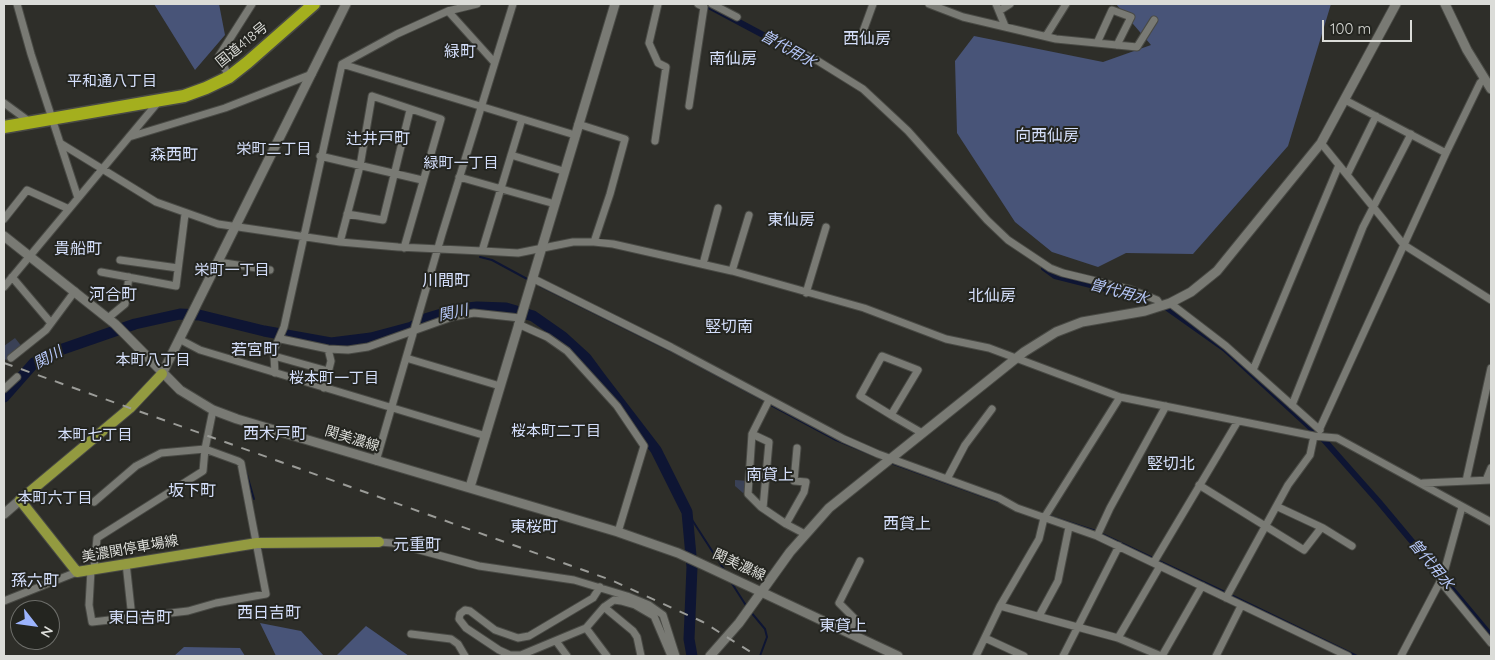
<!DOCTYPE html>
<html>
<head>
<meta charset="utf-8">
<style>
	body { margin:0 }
	#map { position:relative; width:1495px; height:660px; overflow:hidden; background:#2e2e29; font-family:Quicksand,sans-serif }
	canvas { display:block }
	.frame { position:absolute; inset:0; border:5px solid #dbdcd8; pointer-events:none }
	.north { position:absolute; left:10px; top:600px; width:50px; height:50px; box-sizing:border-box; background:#242520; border:1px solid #6d6e6a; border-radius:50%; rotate:120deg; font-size:14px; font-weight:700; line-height:20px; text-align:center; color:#dbdcd8 }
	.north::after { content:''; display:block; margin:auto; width:18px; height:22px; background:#9cb4fd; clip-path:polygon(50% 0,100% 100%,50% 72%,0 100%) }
	.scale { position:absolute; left:1322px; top:20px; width:90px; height:22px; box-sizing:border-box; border:2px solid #dbdcd8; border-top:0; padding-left:6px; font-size:15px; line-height:18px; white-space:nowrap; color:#dbdcd8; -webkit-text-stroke:4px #242520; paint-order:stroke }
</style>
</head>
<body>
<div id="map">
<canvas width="1495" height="660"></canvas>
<div class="frame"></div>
<div class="north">N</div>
<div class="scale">100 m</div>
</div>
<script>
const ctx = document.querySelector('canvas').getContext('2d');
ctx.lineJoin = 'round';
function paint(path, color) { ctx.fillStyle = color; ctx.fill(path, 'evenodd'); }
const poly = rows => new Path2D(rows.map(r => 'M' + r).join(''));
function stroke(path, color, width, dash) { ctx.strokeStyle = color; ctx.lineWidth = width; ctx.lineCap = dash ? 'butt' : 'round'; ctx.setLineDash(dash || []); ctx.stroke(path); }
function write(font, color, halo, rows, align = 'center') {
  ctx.font = font + ' Quicksand,"Noto Sans JP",sans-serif'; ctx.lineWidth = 4; ctx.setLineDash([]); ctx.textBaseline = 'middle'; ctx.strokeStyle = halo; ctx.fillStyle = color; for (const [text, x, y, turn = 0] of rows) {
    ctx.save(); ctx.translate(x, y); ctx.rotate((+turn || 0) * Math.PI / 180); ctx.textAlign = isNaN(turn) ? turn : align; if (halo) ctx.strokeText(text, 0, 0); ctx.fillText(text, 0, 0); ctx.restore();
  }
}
paint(poly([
	[15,338,23,348,6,360,4,358,4,346],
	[735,480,748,481,747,490,743,493,735,486]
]), '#3a4156');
paint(poly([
	[154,4,219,4,225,35,195,70],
	[1116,4,1331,4,1288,146,1193,254,1126,253,1098,267,1052,252,1015,222,957,133,955,61,974,36,1103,62,1151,45],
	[260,623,301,631,324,656,276,656],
	[366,626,409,656,336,656],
	[184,647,240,648,245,656,174,656]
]), '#485478');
stroke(poly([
	[480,257,492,260,529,280],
	[540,286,675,353,765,401],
	[769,404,836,440,875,456],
	[891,463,999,502],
	[245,468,254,499],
	[687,512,725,571],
	[1050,516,1096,531],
	[1100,533,1227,593],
	[731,582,747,607],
	[1231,595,1357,656],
	[750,611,765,629,767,637,760,656]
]), '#0e1533', 2);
stroke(poly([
	[705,4,782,45],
	[1044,268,1055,276,1146,299],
	[1163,305,1225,349,1324,440,1379,502,1491,636]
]), '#0e1533', 6);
stroke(poly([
	[4,397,34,363,60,350,135,324,180,314,199,315,264,331,331,343,371,338,412,327,425,319,458,309,477,307,506,308,533,316,563,337,586,358,600,377,656,450,687,512,692,567,689,639,692,656]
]), '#0e1533', 11);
const street = poly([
	[17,4,31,54,78,198],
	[712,4,737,17],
	[929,4,963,17,1056,39,1137,47,1154,20],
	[996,4,1005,26],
	[448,11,494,62],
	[999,11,1010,4],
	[1046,36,1066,4],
	[861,37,873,4],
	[779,41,818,61,863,89,908,131,987,220,1008,240,1050,268,1063,273,1129,289,1157,300,1161,306],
	[1097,43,1112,10,1131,17,1117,45],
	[342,64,575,135],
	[229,77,219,56,252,4],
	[1345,100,1446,153],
	[4,103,30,122],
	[689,106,704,7,698,4],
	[578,124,625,139,610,194,594,242],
	[129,137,225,108,312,74],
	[655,141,666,67,658,63,649,43,658,4],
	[60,143,156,202,218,224,340,242,398,247,482,251,518,253,573,242,594,242,613,244,732,271,864,308,946,339,989,348,1120,397,1314,436,1337,438,1491,522],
	[1321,143,1404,245,1491,300],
	[511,155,563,171],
	[320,156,422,180],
	[1347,175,1376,116],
	[459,177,555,204],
	[347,214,383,220,410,110],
	[4,219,27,190,69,209],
	[340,242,360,166,372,96,441,119,404,248],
	[482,251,522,119],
	[120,260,178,268],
	[218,262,270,270],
	[703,264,718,208],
	[732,271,749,215],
	[101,272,176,286,185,214],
	[12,277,51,323],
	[532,278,671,347,844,439,878,454,999,498,1017,508,1097,536,1348,656],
	[4,287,159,101],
	[806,293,826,227],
	[1170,303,1226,346,1320,430],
	[108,318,125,304,129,277],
	[518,324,547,337,567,351,617,406,644,446,618,532],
	[179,339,200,350,230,359,486,436],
	[281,339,328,349,348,350,368,347,452,317,474,313,520,318],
	[274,356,274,350,284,327,342,64,397,34,448,11,477,4],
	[11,358,46,330,75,291],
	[406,358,500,386],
	[1253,370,1339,165],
	[275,373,274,356,328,371],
	[324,388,331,361,328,349],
	[4,389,17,377],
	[769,400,752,434,748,494,761,507,786,524],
	[1292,405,1363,227,1411,134],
	[891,415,918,370,882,356,860,396,891,415,922,433],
	[1320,428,1446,153,1480,83,1484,79],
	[752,434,769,442,763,508],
	[797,448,794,481,806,482,804,492,786,524,805,534],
	[376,461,442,234,513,4],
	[947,479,965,445,992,409],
	[1486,480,1491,468],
	[1466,481,1491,368],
	[1423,483,1491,480],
	[1199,485,1304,550,1321,528],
	[1278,507,1323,528,1352,546],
	[1097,536,1110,508,1166,406],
	[379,542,393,543,479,566,574,580,627,596,649,605,663,615,676,656],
	[1154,562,1238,421],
	[126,563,132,618],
	[94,569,97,538,203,471,205,449,213,410],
	[91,570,89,605,92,622,188,611,216,603,266,594,241,463,238,461,205,449,161,453,136,466,94,502],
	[1440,581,1491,643],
	[600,587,593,598,529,636,518,638,495,630,470,611,465,610,460,614,459,619,466,628,499,650,510,655,521,655,586,628,604,607,633,631,637,637,641,656],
	[1226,598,1288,485,1310,455,1314,436],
	[4,601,77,572],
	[1000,606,1118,638,1161,656],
	[604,607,614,600,621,601,635,605,654,616,671,656],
	[1039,616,1058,581,1069,527],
	[586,628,607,656],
	[849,633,855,619,839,603,860,561],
	[411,634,451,639,458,644,465,656],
	[985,638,1024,656],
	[1118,638,1160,566],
	[556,641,567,656],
	[976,656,1000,606,1039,539,1044,518,1120,397],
	[1063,656,1119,546],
	[1162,656,1202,586],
	[1216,656,1241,606],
	[1401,656,1443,576,1462,507]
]);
const secondary = poly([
	[1445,4,1467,50,1491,89],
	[4,236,115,324,180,390,213,410,237,419,618,532,678,553,898,656],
	[162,374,346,4],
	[470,487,615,4],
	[4,514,20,500],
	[710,656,739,623,790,552,829,508,1024,352,1056,332,1082,322,1145,311,1170,303,1191,292,1217,271,1321,143,1396,4]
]);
const primary = poly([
	[162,374,130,408,20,500,77,572,257,543,379,542]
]);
const highway = poly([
	[4,127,184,96,206,88,229,77,248,62,314,4]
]);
stroke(street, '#494a45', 9);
stroke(secondary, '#494a45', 11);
stroke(primary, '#494a45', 12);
stroke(highway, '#494a45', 15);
stroke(street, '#797a74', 7);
stroke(secondary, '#797a74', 9);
stroke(primary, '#939a40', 10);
stroke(highway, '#a4af1e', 12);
stroke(poly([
	[4,363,611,580,703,622,757,656]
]), '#9b9c98', 2, [9, 9]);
write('14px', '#dbdcd8', '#242520', [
	["国道418号",242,45,-39],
	["関美濃線",352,439,17],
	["美濃関停車場線",130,549,-10],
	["関美濃線",739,565,25]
]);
write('italic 15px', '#b6c7f8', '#242520', [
	["曽代用水",788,49,29],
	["曽代用水",1119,292,15],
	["関川",453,313,-12],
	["関川",48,358,-29],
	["曽代用水",1431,564,50]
]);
write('15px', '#d5dffb', '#242520', [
	["平和通八丁目",112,81],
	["栄町二丁目",274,149],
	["緑町一丁目",461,163],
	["栄町一丁目",232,270],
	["本町八丁目",153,360],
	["桜本町一丁目",334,378],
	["桜本町二丁目",556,431],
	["本町七丁目",95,435],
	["本町六丁目",55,498]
]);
write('16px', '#d5dffb', '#242520', [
	["西仙房",867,39],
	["緑町",460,52],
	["南仙房",733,59],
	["向西仙房",1047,136],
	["辻井戸町",378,139],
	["森西町",174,155],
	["東仙房",791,220],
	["貴船町",78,249],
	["川間町",446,281],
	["河合町",113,295],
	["北仙房",992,296],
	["竪切南",729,327],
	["若宮町",255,350],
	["西木戸町",275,434],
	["竪切北",1171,464],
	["南貸上",770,475],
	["坂下町",192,491],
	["西貸上",907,524],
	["東桜町",534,527],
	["元重町",417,545],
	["孫六町",35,581],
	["西日吉町",269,613],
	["東日吉町",140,618],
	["東貸上",843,626]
]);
</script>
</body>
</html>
